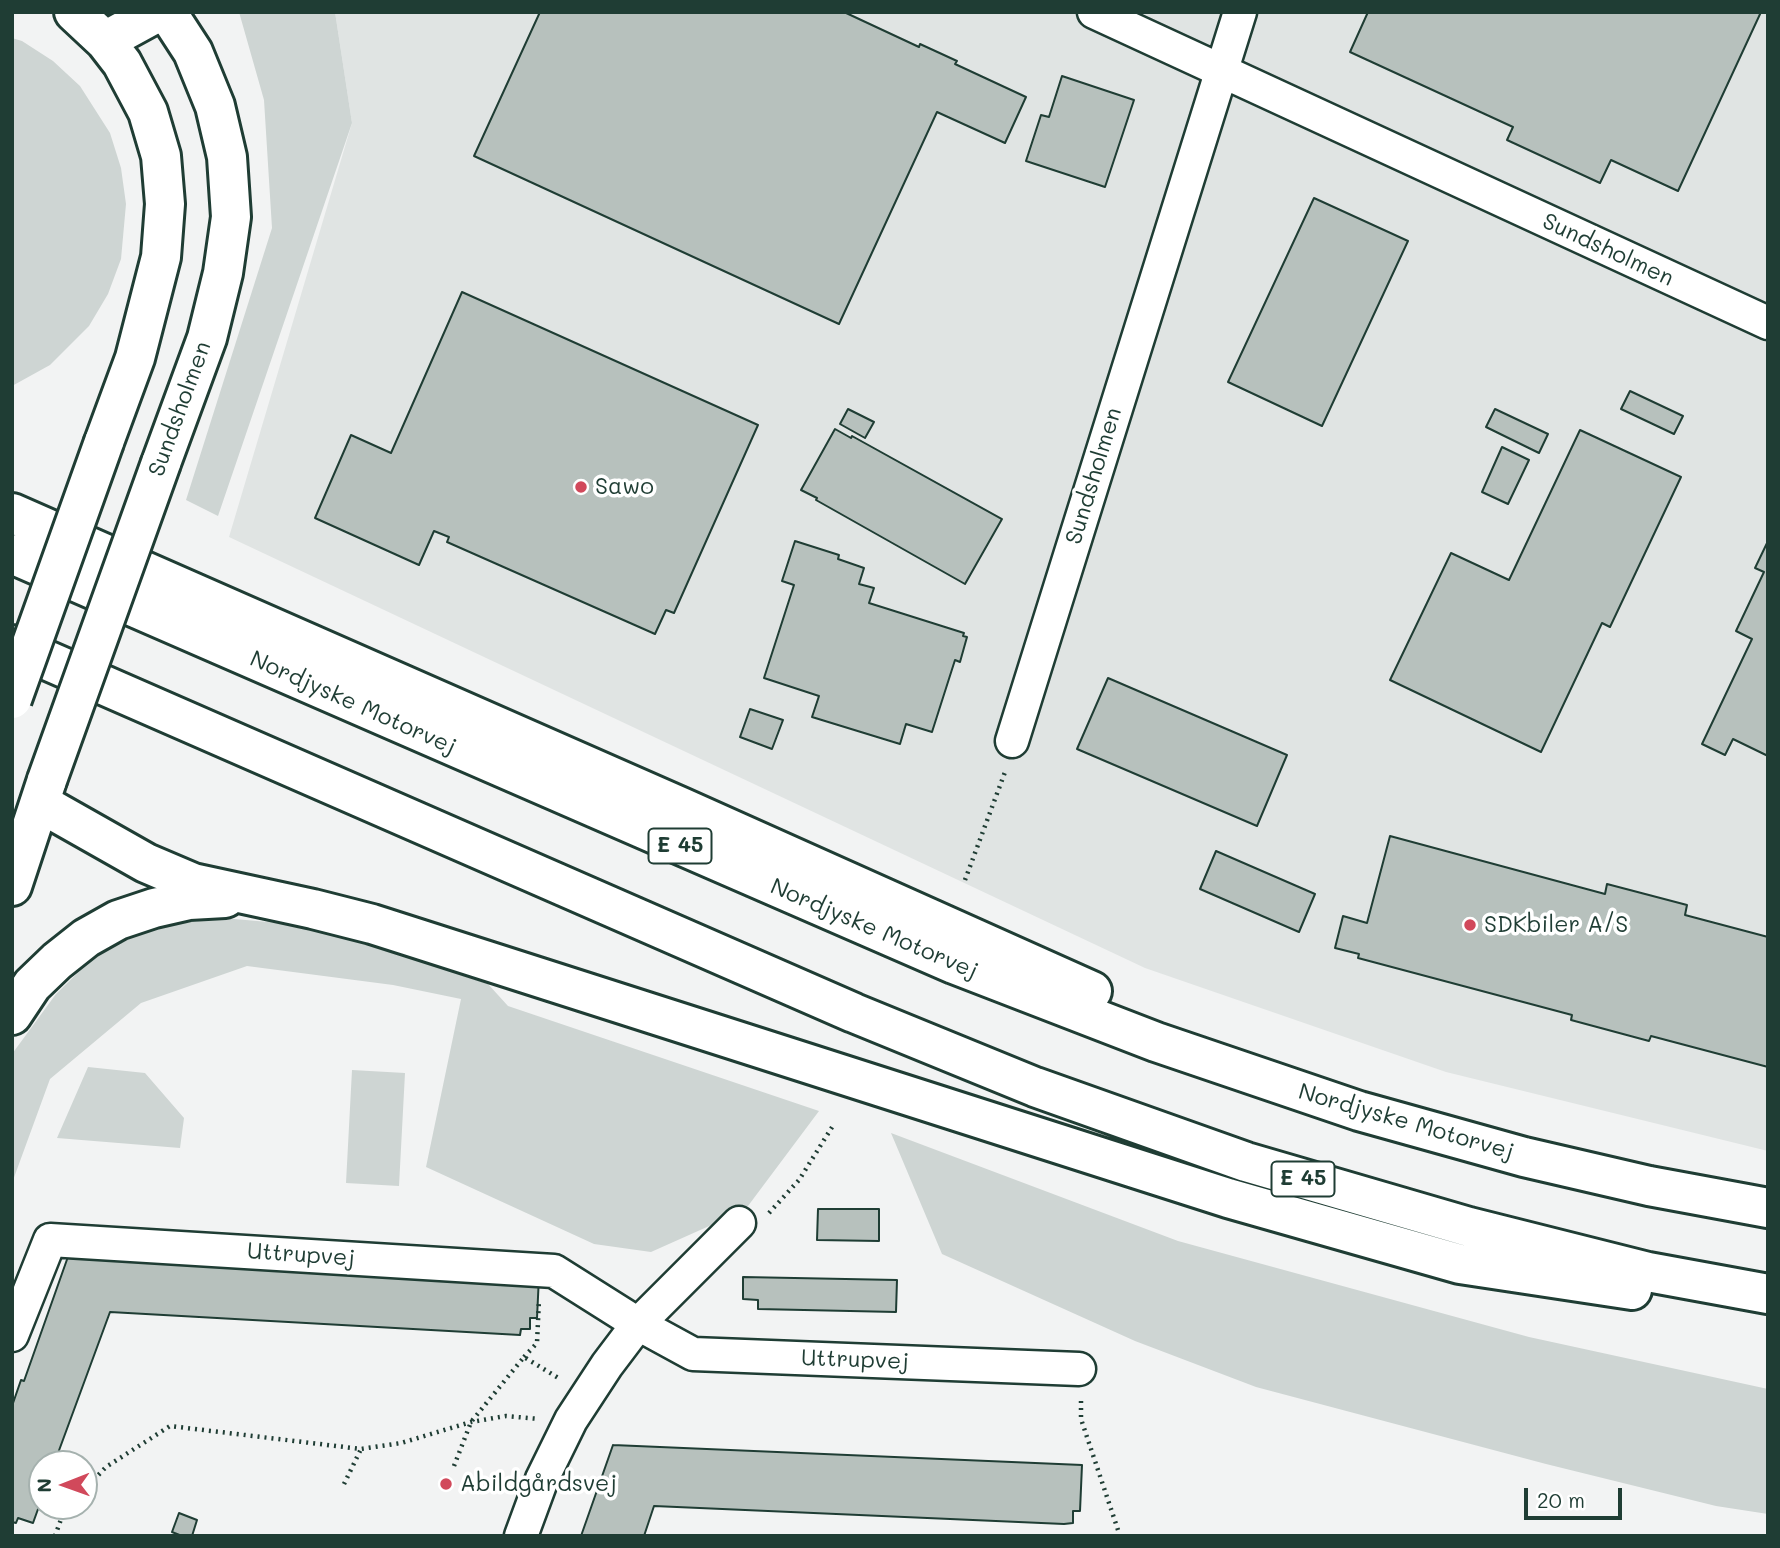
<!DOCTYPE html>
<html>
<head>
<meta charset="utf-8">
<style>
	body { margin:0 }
	#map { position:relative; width:1780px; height:1548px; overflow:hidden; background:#f2f3f3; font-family:Mali,sans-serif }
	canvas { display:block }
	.frame { position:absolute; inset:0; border:14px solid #1f3d34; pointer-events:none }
	.north { position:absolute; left:28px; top:1450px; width:70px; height:70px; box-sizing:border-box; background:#fff; border:2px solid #a5b1ae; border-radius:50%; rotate:269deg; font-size:19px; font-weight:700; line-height:28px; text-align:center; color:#1f3d34 }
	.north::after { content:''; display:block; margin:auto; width:24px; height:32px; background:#d1495b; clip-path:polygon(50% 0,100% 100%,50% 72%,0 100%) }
	.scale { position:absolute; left:1524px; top:1488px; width:98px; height:32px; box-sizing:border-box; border:4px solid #1f3d34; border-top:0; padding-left:9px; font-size:21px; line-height:24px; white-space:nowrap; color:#1f3d34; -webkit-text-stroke:5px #fff; paint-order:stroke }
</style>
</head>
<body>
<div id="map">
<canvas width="1780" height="1548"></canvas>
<div class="frame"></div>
<div class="north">N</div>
<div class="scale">20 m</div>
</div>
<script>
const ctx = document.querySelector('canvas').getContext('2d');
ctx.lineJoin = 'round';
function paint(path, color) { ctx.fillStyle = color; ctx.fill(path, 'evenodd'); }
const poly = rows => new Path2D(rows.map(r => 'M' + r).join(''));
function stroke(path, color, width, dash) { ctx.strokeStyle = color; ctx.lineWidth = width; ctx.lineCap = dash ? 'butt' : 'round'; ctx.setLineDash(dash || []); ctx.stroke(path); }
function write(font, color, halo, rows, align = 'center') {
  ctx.font = font + ' Mali,sans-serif'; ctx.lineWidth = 7; ctx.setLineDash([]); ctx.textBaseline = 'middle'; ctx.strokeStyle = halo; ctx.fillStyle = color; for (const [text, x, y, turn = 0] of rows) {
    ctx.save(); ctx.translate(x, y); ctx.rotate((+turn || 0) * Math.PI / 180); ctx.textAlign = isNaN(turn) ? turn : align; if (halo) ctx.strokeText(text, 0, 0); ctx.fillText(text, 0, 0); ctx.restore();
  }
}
paint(poly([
	[335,12,1768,12,1768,1151,1446,1072,1145,968,229,537,352,123]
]), '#e0e4e3');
paint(poly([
	[239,12,335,12,352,123,218,516,186,500,272,228,264,100],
	[12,38,22,41,53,61,80,86,110,133,121,168,126,204,121,259,108,294,89,326,50,365,12,386],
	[223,918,314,926,488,984,508,1006,819,1111,745,1210,651,1252,594,1244,426,1167,461,999,393,985,247,966,141,1003,50,1079,12,1183,12,1054,56,994,95,956,153,927],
	[88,1067,145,1073,184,1118,180,1148,57,1138],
	[352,1070,405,1073,399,1186,346,1183],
	[891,1133,1178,1241,1529,1337,1768,1389,1768,1514,1716,1506,1546,1464,1256,1387,1135,1341,942,1254]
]), '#ced5d3');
const building = poly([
	[540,12,844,12,919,47,920,44,957,61,955,64,1026,97,1005,143,937,112,839,324,474,156,540,12],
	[1368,12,1761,12,1678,191,1611,160,1600,183,1507,140,1513,127,1350,52,1368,12],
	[1062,76,1134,100,1105,187,1026,161,1041,115,1049,117,1062,76],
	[1314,198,1408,241,1322,426,1228,382,1314,198],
	[462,292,758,425,674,613,666,610,655,634,447,542,449,537,434,531,419,565,315,518,351,435,391,453,462,292],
	[1630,391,1683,416,1674,434,1621,409,1630,391],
	[848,409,874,422,865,438,840,424,848,409],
	[1495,409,1548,434,1539,453,1486,427,1495,409],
	[835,429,851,438,852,436,1002,519,965,584,816,500,817,498,801,490,835,429],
	[1580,430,1681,477,1610,627,1602,623,1541,752,1390,680,1451,553,1509,580,1580,430],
	[1502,447,1529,460,1508,504,1482,492,1502,447],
	[795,541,839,555,838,559,864,568,859,584,874,588,869,603,964,633,963,636,967,637,960,662,955,660,932,732,906,724,900,744,812,717,819,696,764,678,794,585,782,581,795,541],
	[1768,541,1768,756,1733,739,1725,755,1702,744,1752,639,1736,631,1764,572,1755,568,1768,541],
	[1108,678,1287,755,1257,826,1077,749,1108,678],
	[750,709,783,720,772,749,740,737,750,709],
	[1390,836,1605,894,1607,884,1687,905,1685,915,1768,937,1768,1067,1651,1036,1649,1041,1571,1020,1572,1015,1358,958,1359,954,1335,948,1343,916,1367,923,1390,836],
	[1216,851,1315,894,1299,932,1200,889,1216,851],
	[818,1209,879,1209,879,1241,817,1240,818,1209],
	[70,1251,539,1276,537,1318,530,1318,530,1329,521,1329,520,1335,110,1312,54,1464,42,1464,42,1498,33,1523,18,1518,16,1523,12,1522,12,1406,21,1380,24,1381,70,1251],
	[743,1277,897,1280,896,1312,758,1309,758,1300,743,1299,743,1277],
	[613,1445,1082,1465,1080,1511,1073,1511,1073,1523,1064,1524,654,1506,644,1536,581,1536,613,1445],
	[179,1513,197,1520,192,1536,182,1536,172,1532,179,1513]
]);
paint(building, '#b7c1bd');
stroke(building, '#1f3d34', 2);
const minor = poly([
	[1094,12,1768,323],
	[1012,741,1240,12],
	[12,1335,50,1240,554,1271,638,1324,693,1354,1079,1369],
	[521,1536,542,1479,571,1420,607,1365,638,1324,739,1223]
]);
const tertiary = poly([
	[74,12,105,41,122,63,148,112,161,156,165,204,161,257,135,358,104,442],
	[105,41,158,12],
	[161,463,207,338,223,273,231,217,227,157,215,106,193,52,167,12],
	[12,886,47,780]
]);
const motorway = poly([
	[12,513,683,808,1092,991],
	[12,554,954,964,1156,1042,1359,1111,1524,1157,1649,1186,1768,1208],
	[12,645,854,1013,1035,1087,1246,1162,1469,1227,1648,1272,1768,1294],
	[40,803,146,863,193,883,313,909,372,924,1228,1198,1460,1264,1632,1290],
	[12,1015,32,985,57,961,86,938,118,920,154,908,189,900,225,898]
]);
stroke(minor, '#1f3d34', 37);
stroke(tertiary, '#1f3d34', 44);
stroke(motorway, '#1f3d34', 44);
stroke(poly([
	[965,880,1005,772],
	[769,1213,799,1180,834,1124],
	[524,1357,537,1343,539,1300],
	[1081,1401,1081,1419,1120,1536],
	[454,1466,471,1422,524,1357,560,1379],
	[344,1484,361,1449],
	[84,1490,106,1467,170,1426,361,1449,401,1443,471,1422,506,1416,539,1419],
	[55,1536,64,1511,69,1506]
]), '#1f3d34', 4.5, [2, 5]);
stroke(minor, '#fff', 32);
stroke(tertiary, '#fff', 38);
stroke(motorway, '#fff', 38);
const tertiaryBridge = poly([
	[12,699,104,442],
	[47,780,161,463]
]);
stroke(tertiaryBridge, '#1f3d34', 44, []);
stroke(tertiaryBridge, '#fff', 38);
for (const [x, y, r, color] of [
	[581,487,7,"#d1495b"],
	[1470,925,7,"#d1495b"],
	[446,1484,7,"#d1495b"]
]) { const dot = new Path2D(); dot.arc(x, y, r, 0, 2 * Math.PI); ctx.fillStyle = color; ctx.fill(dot); stroke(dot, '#fff', 2.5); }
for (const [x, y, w] of [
	[680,846,63],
	[1303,1179,63]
]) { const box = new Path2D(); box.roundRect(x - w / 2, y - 17.5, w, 35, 5); ctx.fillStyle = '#fff'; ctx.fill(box); stroke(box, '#1f3d34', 2); }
write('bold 21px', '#1f3d34', null, [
	["E 45",680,846],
	["E 45",1303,1179]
]);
write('23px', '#1f3d34', '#fff', [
	["Sundsholmen",1608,250,25],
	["Sundsholmen",180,409,-70],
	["Sundsholmen",1094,476,-73],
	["Nordjyske Motorvej",353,703,24],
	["Nordjyske Motorvej",874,929,23],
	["Nordjyske Motorvej",1406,1122,16],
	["Uttrupvej",301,1255,4],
	["Uttrupvej",855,1360,2]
]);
write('23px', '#1f3d34', '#fff', [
	["Sawo",595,487],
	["SDKbiler A/S",1484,925],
	["Abildgårdsvej",460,1484]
], 'left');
</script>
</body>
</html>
